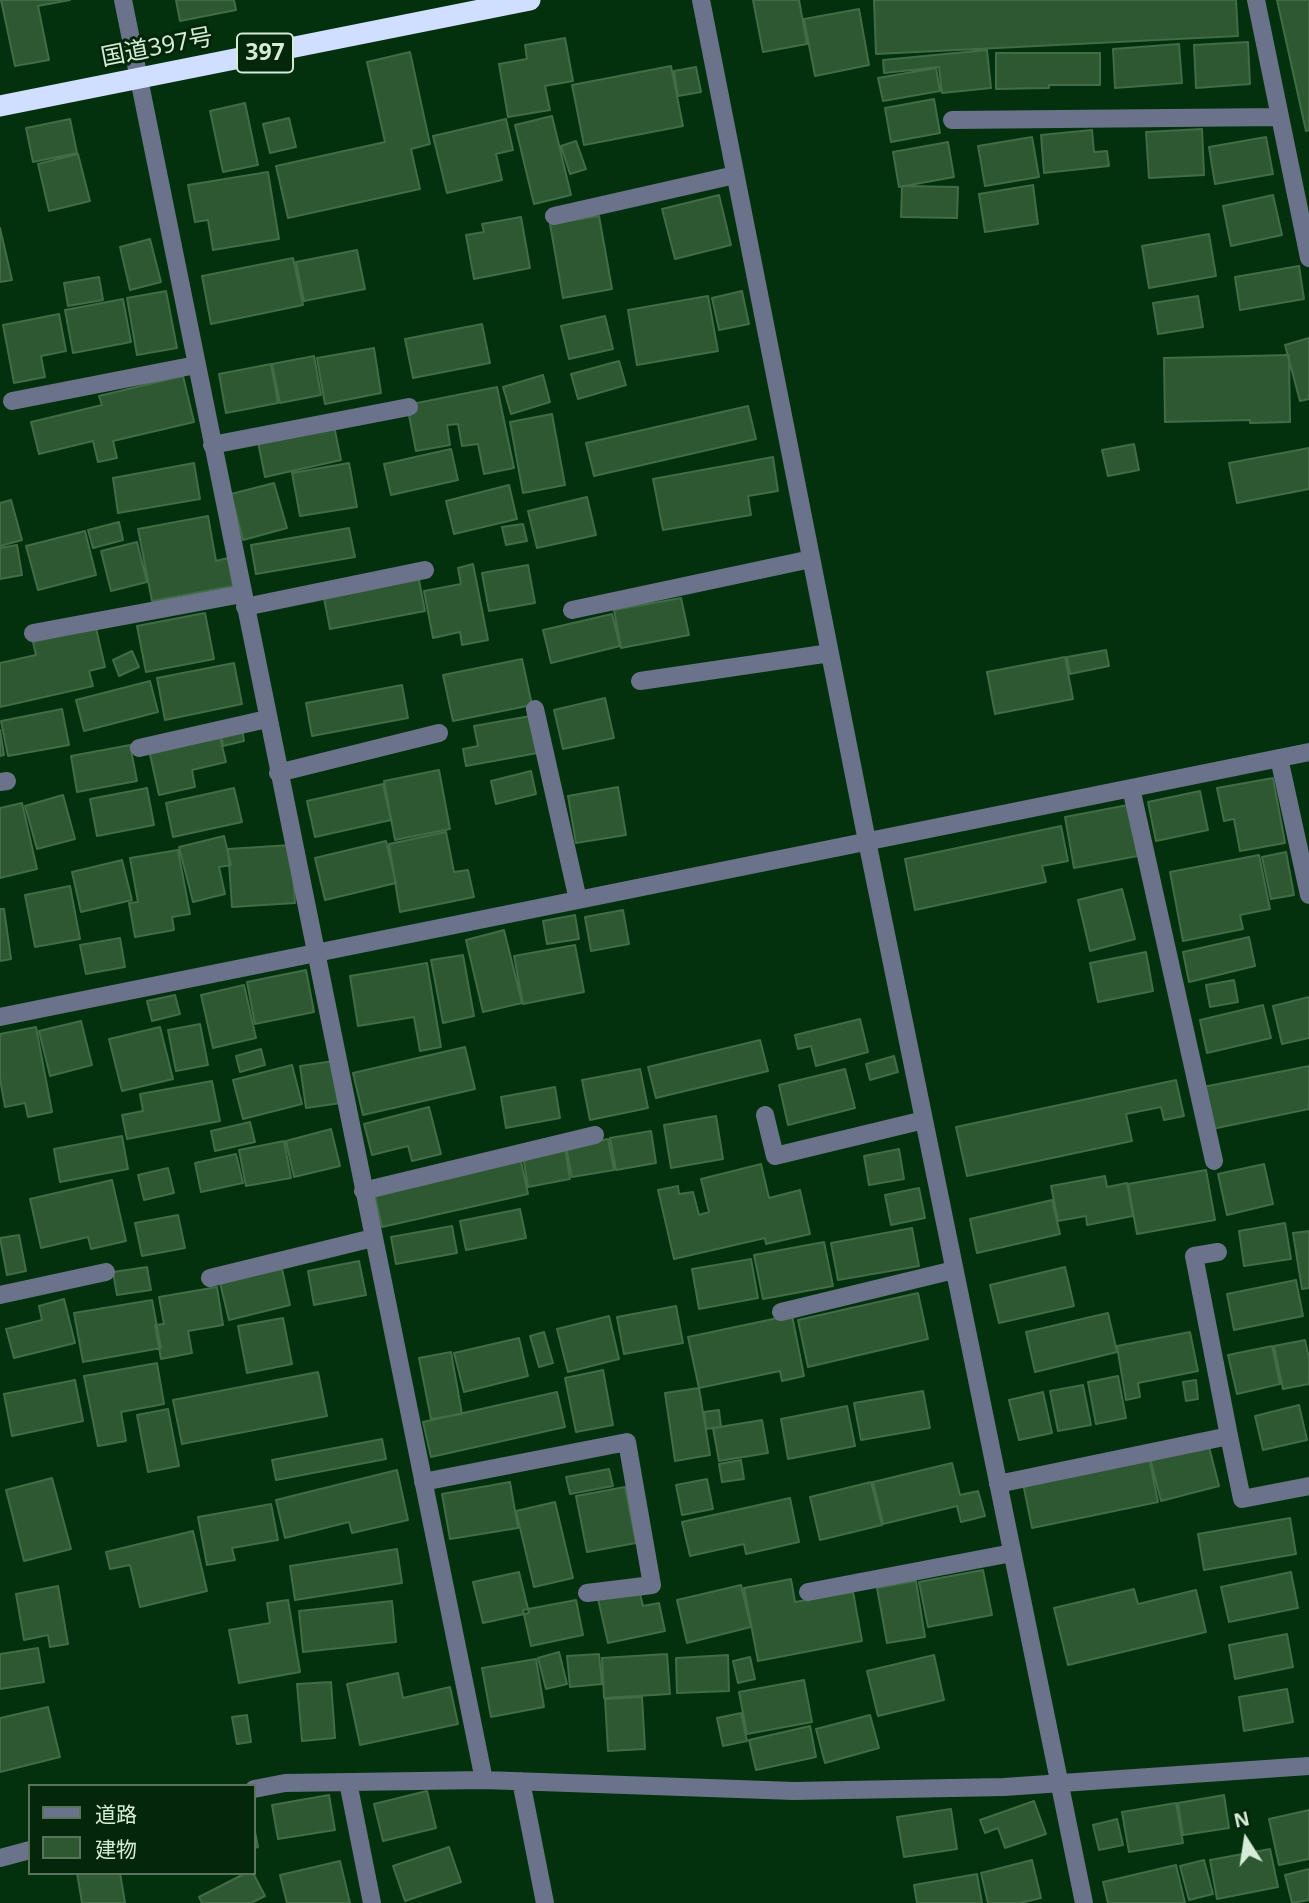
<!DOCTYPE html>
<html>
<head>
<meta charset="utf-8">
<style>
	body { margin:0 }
	#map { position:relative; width:1309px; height:1903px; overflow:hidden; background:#03310e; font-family:"Noto Sans","Noto Sans JP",sans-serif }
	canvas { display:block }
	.legend { position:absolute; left:28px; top:1784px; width:228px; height:91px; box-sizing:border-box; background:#04260b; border:2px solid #58755c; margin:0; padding:9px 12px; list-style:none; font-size:21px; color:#d5ecd6 }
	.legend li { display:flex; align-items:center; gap:14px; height:35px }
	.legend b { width:35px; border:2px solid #58755c }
	.north { position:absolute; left:1211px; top:1805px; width:70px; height:70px; -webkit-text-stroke:5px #04260b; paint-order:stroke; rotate:348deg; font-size:19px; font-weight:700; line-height:28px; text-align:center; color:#d5ecd6 }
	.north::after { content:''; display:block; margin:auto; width:24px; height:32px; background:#d5ecd6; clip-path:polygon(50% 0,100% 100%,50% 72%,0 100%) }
</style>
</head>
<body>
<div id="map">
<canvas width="1309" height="1903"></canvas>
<ul class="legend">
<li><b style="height:9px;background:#6a7389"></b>道路</li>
<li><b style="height:19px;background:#2d5832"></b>建物</li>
</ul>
<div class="north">N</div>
</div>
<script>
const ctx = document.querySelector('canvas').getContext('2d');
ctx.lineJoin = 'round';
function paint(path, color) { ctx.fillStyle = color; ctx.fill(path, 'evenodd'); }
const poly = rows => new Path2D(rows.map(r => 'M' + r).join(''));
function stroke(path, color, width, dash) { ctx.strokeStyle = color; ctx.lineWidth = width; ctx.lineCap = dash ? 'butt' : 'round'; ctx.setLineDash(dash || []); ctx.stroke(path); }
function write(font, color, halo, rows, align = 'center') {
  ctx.font = font + ' "Noto Sans","Noto Sans JP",sans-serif'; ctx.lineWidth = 6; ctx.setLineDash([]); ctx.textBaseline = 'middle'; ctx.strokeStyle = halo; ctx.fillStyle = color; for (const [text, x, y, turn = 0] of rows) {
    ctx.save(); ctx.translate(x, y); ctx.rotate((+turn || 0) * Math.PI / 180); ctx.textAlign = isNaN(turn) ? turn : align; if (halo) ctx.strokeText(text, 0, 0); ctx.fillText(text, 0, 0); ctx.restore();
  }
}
const building = poly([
	[1,0,70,0,38,6,49,60,15,66,1,0],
	[176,0,234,0,236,10,180,21,176,0],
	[753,0,799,0,807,44,763,52,753,0],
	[874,0,1236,0,1238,36,876,54,874,0],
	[1277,0,1309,0,1309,130,1306,131,1277,0],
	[859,9,869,65,815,76,804,19,859,9],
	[565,38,573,81,545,86,550,110,508,117,499,64,527,59,525,45,565,38],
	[1248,42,1250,84,1196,88,1194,45,1248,42],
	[1179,44,1182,83,1115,88,1113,49,1179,44],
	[987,50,991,88,942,93,939,67,884,73,883,60,987,50],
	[410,52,430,144,411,149,420,189,288,218,276,166,385,142,367,62,410,52],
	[996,53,1100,53,1100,85,1049,85,1049,88,996,89,996,53],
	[671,66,683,126,584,145,572,85,671,66],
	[696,67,701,92,678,96,674,71,696,67],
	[936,68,940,91,883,101,878,78,936,68],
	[934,99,940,133,891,142,885,108,934,99],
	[245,103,258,165,223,172,210,111,245,103],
	[552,116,571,195,534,204,515,125,552,116],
	[289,118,296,147,270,153,263,124,289,118],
	[70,119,77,153,33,162,26,128,70,119],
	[506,119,513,150,496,154,502,180,447,193,433,136,506,119],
	[1202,129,1204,175,1149,178,1146,132,1202,129],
	[1092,130,1094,152,1107,151,1109,166,1044,173,1041,135,1092,130],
	[1032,137,1039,177,985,186,978,146,1032,137],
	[1266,137,1273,174,1215,184,1209,147,1266,137],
	[576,141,586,169,570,174,561,146,576,141],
	[948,142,954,177,899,187,893,152,948,142],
	[78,154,90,201,49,211,38,164,78,154],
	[268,172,279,239,213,250,208,220,195,222,188,185,268,172],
	[1033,185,1038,224,985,232,979,194,1033,185],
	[902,186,958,187,957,218,901,217,902,186],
	[719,195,731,245,675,259,662,209,719,195],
	[1273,195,1282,235,1231,246,1223,206,1273,195],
	[599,216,612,289,563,298,550,224,599,216],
	[521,217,530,268,474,279,466,235,484,232,482,224,521,217],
	[0,228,12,280,0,282,0,228],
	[1209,234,1216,276,1149,288,1142,246,1209,234],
	[150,239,161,282,130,290,120,247,150,239],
	[357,250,365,289,304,301,296,262,357,250],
	[293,258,303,305,211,324,202,276,293,258],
	[1299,266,1304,299,1240,310,1235,277,1299,266],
	[99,277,103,300,68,306,64,283,99,277],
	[166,291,177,348,137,355,127,298,166,291],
	[742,291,749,324,719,330,712,298,742,291],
	[708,296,718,351,637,365,628,310,708,296],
	[1198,296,1203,327,1158,334,1153,303,1198,296],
	[123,299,131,342,73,353,65,310,123,299],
	[59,314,66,351,41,356,45,377,14,383,3,325,59,314],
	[605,316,613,349,569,359,561,326,605,316],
	[482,324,490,363,413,378,405,339,482,324],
	[1309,338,1309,399,1300,401,1285,345,1309,338],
	[374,348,381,393,325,404,317,358,374,348],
	[1289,355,1290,422,1250,423,1250,420,1165,422,1164,358,1289,355],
	[314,356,321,395,280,403,272,364,314,356],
	[619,361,626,385,578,399,571,374,619,361],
	[271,364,278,403,226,413,219,374,271,364],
	[543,375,550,402,511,414,503,387,543,375],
	[183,376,194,422,113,441,117,458,98,462,93,441,39,454,31,422,102,405,99,396,183,376],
	[497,387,514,468,484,474,478,444,462,446,458,424,447,425,450,445,416,451,407,405,497,387],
	[748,406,756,439,594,476,586,443,748,406],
	[552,414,565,485,523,493,510,422,552,414],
	[334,426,341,460,265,477,258,442,334,426],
	[1134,444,1139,470,1108,476,1102,450,1134,444],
	[1309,448,1309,489,1237,503,1229,463,1309,448],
	[451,449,458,480,391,495,384,464,451,449],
	[773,457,778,491,748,496,751,515,663,530,653,479,773,457],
	[194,463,200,499,118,513,113,478,194,463],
	[349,463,357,507,300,516,292,473,349,463],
	[274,483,287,528,243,540,231,494,274,483],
	[509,485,517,519,454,534,446,501,509,485],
	[587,497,596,535,537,548,528,511,587,497],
	[11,500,22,540,0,546,0,503,11,500],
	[208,516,216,561,228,558,233,586,152,601,138,529,208,516],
	[119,522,123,540,93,548,88,530,119,522],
	[523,524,527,541,506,545,502,527,523,524],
	[349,528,355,557,256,574,251,545,349,528],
	[85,531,96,575,38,590,26,546,85,531],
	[137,542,147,582,111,591,101,551,137,542],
	[17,545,22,575,0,579,0,548,17,545],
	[473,564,488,640,462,645,460,632,433,638,424,591,461,584,458,568,473,564],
	[528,565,535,603,489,611,482,573,528,565],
	[418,575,425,611,330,629,323,593,418,575],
	[681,598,689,635,621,648,614,610,681,598],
	[205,613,214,659,146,672,137,626,205,613],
	[612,614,620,646,551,663,543,630,612,614],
	[96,628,105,667,89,671,93,686,0,707,0,663,36,655,33,642,96,628],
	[1106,650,1109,666,1070,674,1067,657,1106,650],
	[132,651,139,667,119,676,113,660,132,651],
	[1065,657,1073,699,995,714,987,672,1065,657],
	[522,659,532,705,453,721,443,675,522,659],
	[234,663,242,704,165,720,157,678,234,663],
	[150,681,158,712,84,731,76,700,150,681],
	[402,685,408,718,312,736,306,703,402,685],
	[605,698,614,738,563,749,554,710,605,698],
	[62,709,69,745,8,756,1,721,62,709],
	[536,715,543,752,466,766,463,749,478,746,474,726,536,715],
	[242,729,244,741,223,746,221,733,242,729],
	[0,730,4,755,0,756,0,730],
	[219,733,226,762,192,770,195,787,159,795,149,750,219,733],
	[130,745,137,781,77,792,71,756,130,745],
	[439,770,450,829,395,840,384,781,439,770],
	[531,771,536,794,496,804,491,781,531,771],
	[1273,778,1285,843,1240,851,1234,819,1224,821,1217,788,1273,778],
	[383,784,391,820,315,837,307,801,383,784],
	[618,787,626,835,576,843,568,796,618,787],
	[147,788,154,825,97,836,90,799,147,788],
	[234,788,242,822,173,837,166,803,234,788],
	[1200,791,1208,830,1156,841,1148,802,1200,791],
	[63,795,75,839,37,849,25,806,63,795],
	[22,803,37,869,0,878,0,808,22,803],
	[1133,804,1143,855,1074,868,1065,817,1133,804],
	[1061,826,1068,861,1042,866,1046,882,915,910,905,859,1061,826],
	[446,832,454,872,468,870,474,897,400,912,389,844,446,832],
	[224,836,231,865,219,867,225,894,193,902,179,847,224,836],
	[386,841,396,883,325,900,315,858,386,841],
	[291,845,295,903,232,907,228,849,291,845],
	[178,850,190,914,172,917,174,930,135,937,129,903,138,902,130,858,178,850],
	[1286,852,1294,895,1271,899,1262,857,1286,852],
	[1259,855,1270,909,1240,915,1243,929,1183,941,1170,872,1259,855],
	[122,860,132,900,81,912,72,872,122,860],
	[70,886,80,939,35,947,25,895,70,886],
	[1122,889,1135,939,1090,951,1078,900,1122,889],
	[0,909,4,909,11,959,0,961,0,909],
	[623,910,629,944,591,951,585,917,623,910],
	[575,915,579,939,547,944,543,921,575,915],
	[504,930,522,1003,483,1012,466,940,504,930],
	[1249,937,1255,966,1189,982,1183,952,1249,937],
	[120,938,125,967,86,974,80,945,120,938],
	[575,945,584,992,523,1004,514,956,575,945],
	[1146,952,1153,991,1098,1002,1090,963,1146,952],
	[463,955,474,1016,443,1023,431,960,463,955],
	[427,963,441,1047,420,1051,414,1017,358,1026,350,976,427,963],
	[306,970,314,1012,255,1024,247,982,306,970],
	[1234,980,1238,1002,1210,1007,1206,985,1234,980],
	[244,985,256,1038,213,1048,201,995,244,985],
	[175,995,180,1014,152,1021,147,1001,175,995],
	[1309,997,1309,1038,1282,1044,1273,1006,1309,997],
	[1263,1005,1271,1038,1207,1053,1200,1020,1263,1005],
	[860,1019,868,1052,816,1066,811,1046,798,1049,795,1035,860,1019],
	[81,1021,92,1065,50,1076,39,1031,81,1021],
	[200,1024,208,1065,176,1071,168,1030,200,1024],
	[36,1027,52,1112,28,1117,25,1103,5,1107,0,1079,0,1034,36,1027],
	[160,1027,173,1079,122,1091,109,1039,160,1027],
	[760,1040,768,1071,656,1098,648,1067,760,1040],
	[465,1047,475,1089,363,1115,353,1073,465,1047],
	[261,1049,265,1065,240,1072,236,1056,261,1049],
	[894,1056,898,1072,870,1080,866,1064,894,1056],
	[334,1061,341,1103,306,1108,300,1066,334,1061],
	[292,1065,302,1104,243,1119,233,1080,292,1065],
	[1309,1066,1309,1109,1212,1129,1203,1087,1309,1066],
	[640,1069,648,1108,590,1120,582,1080,640,1069],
	[845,1069,855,1108,788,1125,779,1085,845,1069],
	[1176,1080,1184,1116,1164,1120,1161,1107,1126,1114,1132,1141,967,1176,956,1127,1176,1080],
	[212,1081,220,1121,127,1139,122,1115,143,1111,140,1094,212,1081],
	[555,1087,560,1118,506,1128,501,1097,555,1087],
	[429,1107,441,1154,412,1161,408,1146,372,1155,364,1124,429,1107],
	[716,1116,723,1159,671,1168,664,1125,716,1116],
	[250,1122,255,1142,215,1151,211,1131,250,1122],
	[331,1129,340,1166,294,1177,286,1141,331,1129],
	[651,1131,656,1163,616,1170,610,1138,651,1131],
	[122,1136,128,1169,60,1182,54,1149,122,1136],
	[608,1139,614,1170,572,1177,566,1147,608,1139],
	[284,1141,291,1178,246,1186,239,1150,284,1141],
	[565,1148,570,1179,528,1187,523,1155,565,1148],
	[899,1149,904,1179,869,1185,864,1156,899,1149],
	[236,1154,243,1183,201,1192,195,1163,236,1154],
	[520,1157,528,1194,382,1227,374,1191,520,1157],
	[761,1164,769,1198,800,1190,810,1234,766,1244,765,1238,674,1259,658,1190,678,1186,679,1194,693,1192,699,1215,709,1212,701,1179,761,1164],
	[1264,1164,1273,1204,1227,1215,1218,1174,1264,1164],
	[168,1168,174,1193,144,1200,138,1175,168,1168],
	[1206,1170,1215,1220,1137,1234,1128,1184,1206,1170],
	[1105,1176,1107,1187,1127,1183,1133,1216,1087,1225,1086,1216,1058,1221,1051,1186,1105,1176],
	[112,1180,126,1241,91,1249,88,1237,41,1248,30,1199,112,1180],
	[919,1188,925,1218,891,1225,885,1195,919,1188],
	[1052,1200,1060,1234,977,1253,970,1219,1052,1200],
	[520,1209,526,1238,466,1250,460,1221,520,1209],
	[178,1215,185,1248,142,1256,135,1223,178,1215],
	[1285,1223,1291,1259,1244,1266,1239,1231,1285,1223],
	[452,1226,457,1253,396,1264,391,1237,452,1226],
	[912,1228,919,1266,838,1280,831,1243,912,1228],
	[1309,1231,1309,1288,1302,1289,1293,1233,1309,1231],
	[19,1235,26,1271,7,1275,0,1238,19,1235],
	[824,1242,833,1286,763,1299,754,1255,824,1242],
	[751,1259,758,1298,699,1309,692,1269,751,1259],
	[359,1261,366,1295,314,1305,308,1271,359,1261],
	[147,1267,151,1290,117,1295,113,1272,147,1267],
	[1065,1267,1074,1306,999,1323,990,1285,1065,1267],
	[282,1269,290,1305,229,1320,220,1283,282,1269],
	[1296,1280,1303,1316,1234,1330,1227,1294,1296,1280],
	[217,1287,223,1325,188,1331,192,1353,161,1359,155,1325,164,1324,159,1297,217,1287],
	[918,1293,928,1339,808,1367,798,1320,918,1293],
	[64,1299,75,1343,14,1358,6,1329,42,1320,39,1306,64,1299],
	[152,1300,161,1348,83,1362,74,1313,152,1300],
	[676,1306,683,1343,624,1354,617,1317,676,1306],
	[1108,1313,1117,1352,1035,1372,1026,1332,1108,1313],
	[792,1315,804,1376,782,1381,780,1371,699,1388,688,1337,792,1315],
	[609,1316,619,1359,568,1372,557,1329,609,1316],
	[283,1318,292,1364,247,1373,238,1326,283,1318],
	[544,1332,553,1363,539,1367,530,1336,544,1332],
	[1190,1332,1198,1371,1138,1383,1140,1397,1126,1400,1117,1346,1190,1332],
	[519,1338,528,1376,464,1392,454,1353,519,1338],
	[1305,1340,1309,1358,1309,1384,1283,1389,1274,1346,1305,1340],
	[1272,1346,1280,1384,1237,1394,1228,1355,1272,1346],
	[451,1352,462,1414,431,1419,419,1358,451,1352],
	[157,1363,164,1404,121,1412,126,1441,98,1446,84,1376,157,1363],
	[603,1370,613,1425,576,1432,565,1378,603,1370],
	[318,1372,327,1416,182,1444,173,1400,318,1372],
	[1118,1376,1126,1418,1096,1424,1088,1382,1118,1376],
	[75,1380,83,1421,12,1436,4,1394,75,1380],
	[1196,1380,1198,1399,1186,1401,1183,1382,1196,1380],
	[1083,1385,1091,1425,1058,1431,1050,1391,1083,1385],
	[699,1388,710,1455,675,1461,665,1393,699,1388],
	[923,1391,930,1428,861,1440,854,1403,923,1391],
	[557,1392,565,1427,431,1457,423,1422,557,1392],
	[1043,1392,1052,1433,1019,1440,1009,1400,1043,1392],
	[1299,1405,1307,1440,1263,1450,1255,1416,1299,1405],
	[847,1406,855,1446,788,1459,781,1419,847,1406],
	[168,1409,179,1466,148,1472,137,1415,168,1409],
	[719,1410,721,1427,706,1429,704,1412,719,1410],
	[762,1420,768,1453,719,1461,713,1428,762,1420],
	[382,1439,386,1459,276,1480,272,1460,382,1439],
	[1208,1443,1219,1486,1161,1501,1150,1458,1208,1443],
	[1149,1457,1158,1502,1032,1528,1023,1483,1149,1457],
	[741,1460,744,1479,722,1482,719,1464,741,1460],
	[952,1463,960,1495,978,1491,985,1516,961,1522,957,1506,883,1524,873,1482,952,1463],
	[609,1469,613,1486,570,1494,566,1477,609,1469],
	[397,1470,408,1520,352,1533,349,1522,285,1538,276,1500,397,1470],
	[52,1478,71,1549,24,1561,6,1490,52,1478],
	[707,1479,713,1509,682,1515,676,1485,707,1479],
	[510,1482,518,1528,450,1539,442,1494,510,1482],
	[871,1482,882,1525,820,1540,810,1497,871,1482],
	[625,1487,636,1543,587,1552,576,1496,625,1487],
	[790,1498,799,1542,746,1554,744,1544,690,1556,682,1522,790,1498],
	[555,1502,573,1578,534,1587,516,1511,555,1502],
	[271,1504,278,1540,232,1548,235,1560,207,1565,198,1517,271,1504],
	[1290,1518,1296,1554,1204,1570,1198,1534,1290,1518],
	[193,1531,207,1591,140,1607,130,1565,110,1569,106,1552,193,1531],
	[397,1549,402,1583,295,1600,290,1566,397,1549],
	[983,1570,992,1615,928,1627,919,1582,983,1570],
	[519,1572,529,1613,483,1623,473,1582,519,1572],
	[1291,1572,1298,1608,1229,1622,1221,1587,1291,1572],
	[791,1579,795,1602,853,1592,862,1641,758,1661,744,1588,791,1579],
	[916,1581,925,1637,887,1643,877,1588,916,1581],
	[741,1585,751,1627,687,1643,677,1600,741,1585],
	[58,1586,68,1644,50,1647,48,1635,24,1640,16,1594,58,1586],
	[1134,1589,1138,1604,1196,1590,1206,1632,1068,1665,1054,1608,1134,1589],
	[639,1590,643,1606,659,1603,665,1631,608,1643,598,1599,639,1590],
	[288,1600,300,1672,239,1683,229,1630,270,1623,267,1603,288,1600],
	[576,1600,583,1635,531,1646,523,1610,576,1600],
	[392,1601,396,1642,303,1652,299,1611,392,1601],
	[1287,1634,1293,1667,1235,1679,1229,1645,1287,1634],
	[38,1648,44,1682,0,1689,0,1654,38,1648],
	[559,1652,567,1684,546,1689,538,1658,559,1652],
	[599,1654,602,1684,570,1687,567,1656,599,1654],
	[667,1654,670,1694,604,1698,602,1658,667,1654],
	[728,1655,729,1691,677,1693,676,1658,728,1655],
	[934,1655,944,1700,878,1716,867,1671,934,1655],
	[750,1657,755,1679,738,1683,733,1661,750,1657],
	[536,1659,544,1707,491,1717,482,1668,536,1659],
	[398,1673,403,1698,450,1687,458,1724,360,1745,347,1684,398,1673],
	[804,1680,812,1722,747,1734,739,1692,804,1680],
	[331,1682,335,1738,302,1741,297,1684,331,1682],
	[1287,1689,1293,1722,1244,1731,1239,1697,1287,1689],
	[642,1697,645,1749,608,1751,605,1699,642,1697],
	[48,1707,60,1757,0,1772,0,1718,48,1707],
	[741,1713,747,1741,723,1746,717,1718,741,1713],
	[247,1715,251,1742,237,1744,232,1717,247,1715],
	[870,1715,879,1748,825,1763,816,1729,870,1715],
	[810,1726,816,1757,756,1770,749,1740,810,1726],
	[427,1791,436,1828,383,1841,374,1804,427,1791],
	[329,1795,335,1830,278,1839,272,1805,329,1795],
	[1224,1795,1229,1828,1183,1835,1178,1803,1224,1795],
	[1034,1801,1046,1834,1005,1848,998,1828,985,1833,980,1820,1034,1801],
	[1176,1803,1183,1843,1129,1852,1122,1812,1176,1803],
	[951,1809,957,1849,904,1857,897,1817,951,1809],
	[1309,1810,1309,1859,1279,1865,1269,1819,1309,1810],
	[1117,1819,1123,1845,1099,1850,1093,1825,1117,1819],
	[254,1827,258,1847,254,1848,254,1827],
	[449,1847,461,1882,405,1901,393,1866,449,1847],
	[1270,1849,1278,1887,1217,1899,1210,1860,1270,1849],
	[1032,1860,1041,1898,1020,1903,988,1903,981,1873,1032,1860],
	[1204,1860,1213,1894,1189,1900,1180,1866,1204,1860],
	[340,1861,350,1903,287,1903,280,1875,340,1861],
	[1176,1865,1185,1903,1108,1903,1103,1882,1176,1865],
	[1309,1869,1309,1900,1292,1903,1285,1875,1309,1869],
	[77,1873,120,1873,125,1903,82,1903,77,1873],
	[246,1873,253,1873,265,1896,251,1903,202,1903,199,1897,246,1873],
	[977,1874,982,1903,917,1903,914,1885,977,1874]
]);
paint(building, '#2d5832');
stroke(building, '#416c46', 2);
stroke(poly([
	[123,0,484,1780],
	[701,0,867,841,1084,1903],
	[1256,0,1309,258],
	[952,120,1280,117],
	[554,216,735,175],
	[12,401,196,365],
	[212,445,409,407],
	[245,607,425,570],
	[572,610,811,559],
	[33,633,242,594],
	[640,681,830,653],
	[535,709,578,900],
	[139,748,267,719],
	[1279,758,1309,895],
	[278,773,439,733],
	[0,782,7,781],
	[1131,788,1214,1161],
	[0,1017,1309,752],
	[765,1115,775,1156,924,1120],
	[363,1191,595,1135],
	[1218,1252,1194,1256,1229,1436],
	[210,1278,373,1238],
	[0,1295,106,1272],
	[781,1312,954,1270],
	[423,1482,627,1442,652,1585,587,1593],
	[998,1484,1229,1436,1242,1499,1309,1486],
	[808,1592,1012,1553],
	[521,1781,545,1903],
	[348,1782,372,1903],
	[254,1789,285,1783,484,1780,794,1791,1004,1787,1309,1766],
	[0,1858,30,1850]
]), '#6a7389', 18);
stroke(poly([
	[0,106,530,0]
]), '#d0deff', 21);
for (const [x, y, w] of [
	[265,53,56]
]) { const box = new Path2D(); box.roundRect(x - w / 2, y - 19.5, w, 39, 5); ctx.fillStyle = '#04260b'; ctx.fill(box); stroke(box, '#d5ecd6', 2); }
write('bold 23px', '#d5ecd6', null, [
	["397",265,53]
]);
write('24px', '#d5ecd6', '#04260b', [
	["国道397号",157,48,-11]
]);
</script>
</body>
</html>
